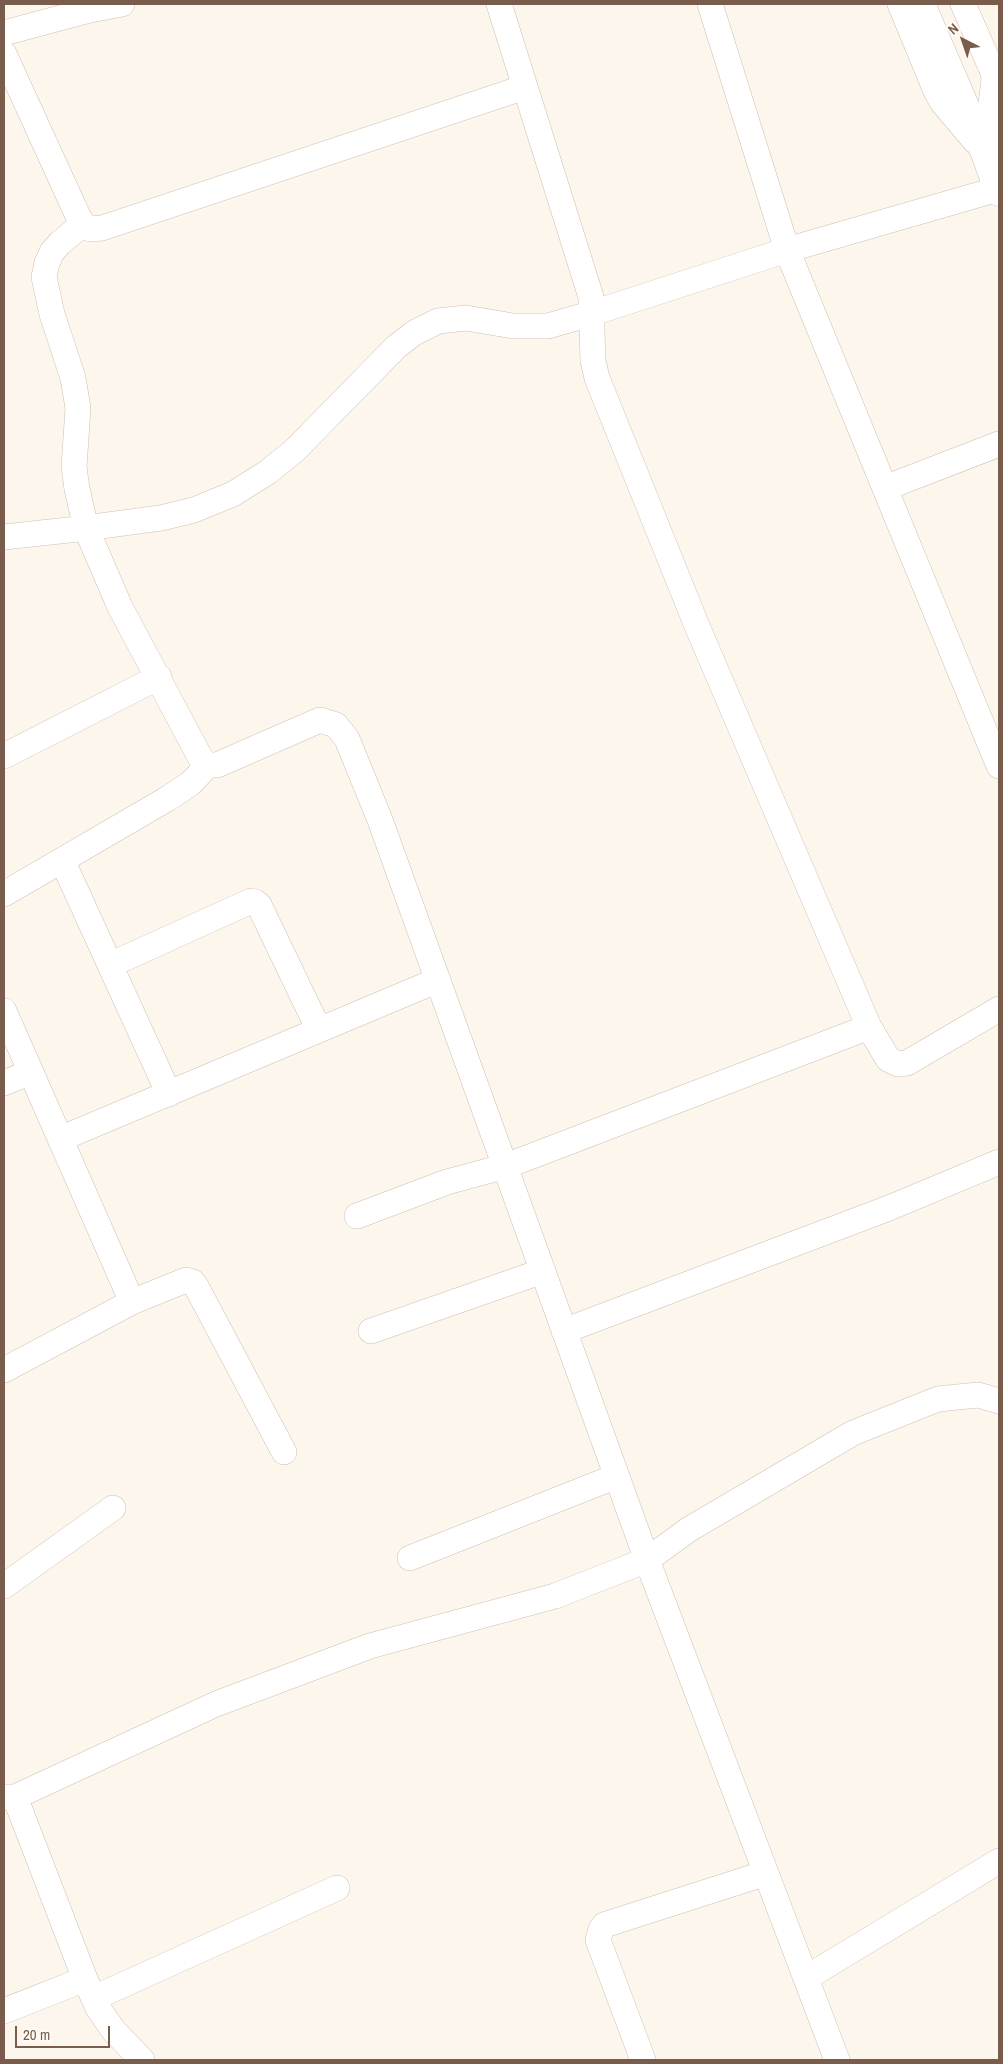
<!DOCTYPE html>
<html>
<head>
<meta charset="utf-8">
<style>
	body { margin:0 }
	#map { position:relative; width:1003px; height:2064px; overflow:hidden; background:#fdf6ec; font-family:"Archivo Narrow",sans-serif }
	canvas { display:block }
	.frame { position:absolute; inset:0; border:5px solid #7a5c4d; pointer-events:none }
	.north { position:absolute; left:938px; top:15px; width:50px; height:50px; -webkit-text-stroke:4px #fffaf3; paint-order:stroke; rotate:319deg; font-size:14px; font-weight:700; line-height:20px; text-align:center; color:#7a5c4d }
	.north::after { content:''; display:block; margin:auto; width:18px; height:22px; background:#7a5c4d; clip-path:polygon(50% 0,100% 100%,50% 72%,0 100%) }
	.scale { position:absolute; left:15px; top:2026px; width:95px; height:22px; box-sizing:border-box; border:2px solid #7a5c4d; border-top:0; padding-left:6px; font-size:15px; line-height:18px; white-space:nowrap; color:#7a5c4d; -webkit-text-stroke:4px #fffaf3; paint-order:stroke }
</style>
</head>
<body>
<div id="map">
<canvas width="1003" height="2064"></canvas>
<div class="frame"></div>
<div class="north">N</div>
<div class="scale">20 m</div>
</div>
<script>
const ctx = document.querySelector('canvas').getContext('2d');
ctx.lineJoin = 'round';
const poly = rows => new Path2D(rows.map(r => 'M' + r).join(''));
function stroke(path, color, width, dash) { ctx.strokeStyle = color; ctx.lineWidth = width; ctx.lineCap = dash ? 'butt' : 'round'; ctx.setLineDash(dash || []); ctx.stroke(path); }
const minor = poly([
	[499,4,591,297,593,361,597,378,697,626,869,1027,888,1059,898,1064,907,1063,999,1009],
	[710,4,787,250,999,766],
	[900,4,936,91,942,102,975,141],
	[963,4,993,72,994,80,985,153],
	[4,33,90,10,122,4],
	[4,54,78,216,83,224,90,229,102,228,525,87],
	[83,224,60,243,52,252,47,263,44,277,52,314,73,378,78,408,74,467,77,489,86,528,120,607,201,759,208,765,217,765,320,720,336,725,347,739,380,820,647,1560,837,2060],
	[885,488,999,444],
	[4,537,78,529,161,518,194,510,233,494,268,472,295,450,396,347,414,333,438,321,466,318,513,326,548,326,593,313,787,250,998,189],
	[4,756,159,677],
	[62,860,169,1094],
	[4,894,167,799,191,783,208,765],
	[110,965,251,901,255,902,259,905,319,1030],
	[4,1011,132,1302],
	[4,1083,31,1072],
	[60,1139,438,980],
	[357,1216,447,1182,506,1166,869,1027],
	[371,1331,543,1271],
	[564,1331,889,1208,999,1162],
	[4,1370,132,1302,186,1280,193,1282,197,1288,284,1452],
	[410,1558,617,1476],
	[4,1586,113,1508],
	[4,1797,15,1797,216,1704,370,1646,555,1596,647,1560,688,1530,853,1433,938,1399,978,1395,999,1401],
	[15,1797,85,1979,98,2008,114,2031,142,2060],
	[806,1978,999,1861],
	[94,1998,337,1888],
	[4,2011,85,1979],
	[643,2060,598,1940,601,1929,604,1925,766,1873]
]);
const tertiary = poly([
	[921,4,985,153,999,192]
]);
stroke(minor, '#d1beb0', 26);
stroke(tertiary, '#d1beb0', 29);
stroke(minor, '#fff', 25);
stroke(tertiary, '#fff', 28);
</script>
</body>
</html>
